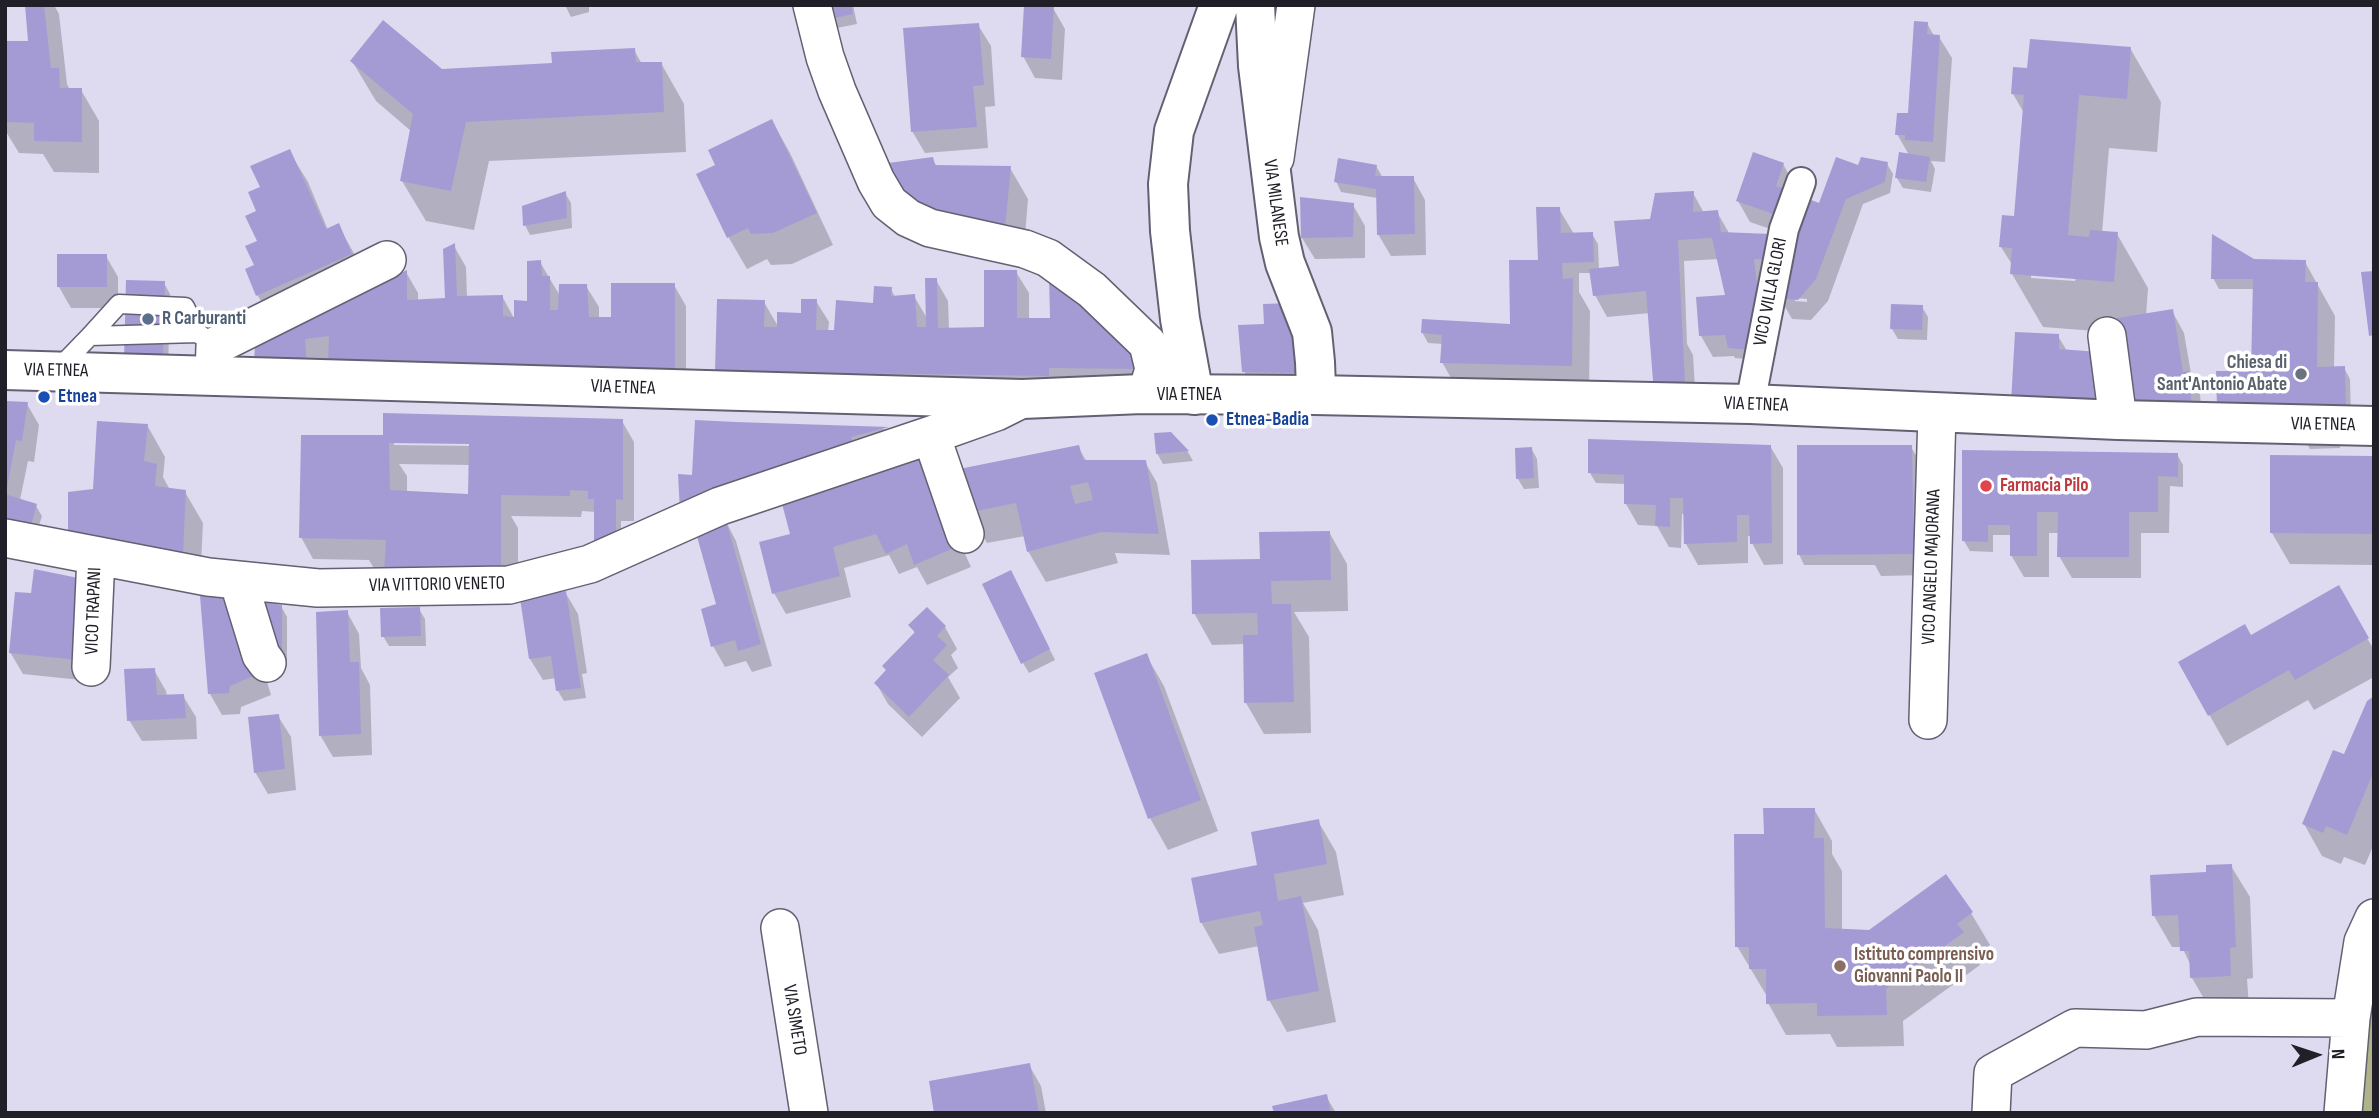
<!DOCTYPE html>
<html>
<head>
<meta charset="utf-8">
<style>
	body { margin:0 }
	#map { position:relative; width:2379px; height:1118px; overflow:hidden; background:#dedbf0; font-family:"Sofia Sans Condensed",sans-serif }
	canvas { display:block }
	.frame { position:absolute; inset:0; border:7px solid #212028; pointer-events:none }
	.north { position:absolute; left:2281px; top:1020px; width:70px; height:70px; -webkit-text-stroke:5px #fff; paint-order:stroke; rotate:88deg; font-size:19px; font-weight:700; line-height:28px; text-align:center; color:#212028 }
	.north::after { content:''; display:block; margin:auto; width:24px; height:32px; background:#212028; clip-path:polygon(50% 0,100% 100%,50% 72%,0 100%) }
</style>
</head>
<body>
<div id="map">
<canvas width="2379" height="1118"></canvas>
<div class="frame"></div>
<div class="north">N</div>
</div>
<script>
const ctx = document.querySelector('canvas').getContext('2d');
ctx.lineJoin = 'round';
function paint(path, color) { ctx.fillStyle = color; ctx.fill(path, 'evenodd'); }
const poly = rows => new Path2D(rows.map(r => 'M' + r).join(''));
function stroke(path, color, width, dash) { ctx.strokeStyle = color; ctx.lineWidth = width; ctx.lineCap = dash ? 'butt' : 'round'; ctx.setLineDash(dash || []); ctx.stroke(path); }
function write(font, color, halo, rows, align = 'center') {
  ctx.font = font + ' "Sofia Sans Condensed",sans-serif'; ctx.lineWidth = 7; ctx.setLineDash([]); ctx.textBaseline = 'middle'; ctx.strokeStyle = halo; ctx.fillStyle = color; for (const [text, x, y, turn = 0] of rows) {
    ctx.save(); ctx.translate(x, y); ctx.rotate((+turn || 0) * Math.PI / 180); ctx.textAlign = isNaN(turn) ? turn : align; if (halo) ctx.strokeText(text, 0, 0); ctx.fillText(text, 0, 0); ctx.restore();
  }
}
paint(poly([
	[2374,970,2374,1113,2354,1113]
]), '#b0b38a');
paint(poly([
	[27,5,54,5,59,14,67,84,70,90,81,90,99,121,99,173,54,172,43,154,19,153,5,130,5,43,30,42],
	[565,5,589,5,589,12,571,17],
	[829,5,853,5,857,24,837,28,831,18],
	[1053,8,1065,29,1062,80,1035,78,1023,56],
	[1927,23,1934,36,1939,37,1952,58,1945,162,1931,161,1935,169,1931,192,1903,188,1897,178,1909,155,1897,134,1909,115],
	[978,25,991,46,995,106,985,107,988,148,925,153,912,131],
	[2130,48,2161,102,2157,152,2109,148,2102,233,2117,234,2148,288,2146,316,2172,311,2184,333,2192,379,2200,394,2203,432,2121,333,2043,327,2012,274,2013,266,2001,247,2016,218,2024,113,2013,94,2029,69],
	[2031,274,2076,277,2075,281,2031,278],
	[634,50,642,64,661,63,684,104,686,152,489,161,474,230,426,221,402,181,411,131,376,101,352,61,441,71,554,65],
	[772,121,790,153,833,245,792,264,771,265,767,259,747,269,729,238,699,175,717,166],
	[289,151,308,182,328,230,338,225,356,257,276,327,258,296,247,270,256,266,262,188],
	[932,158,937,167,1010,168,1028,199,1023,259,961,251],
	[1783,164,1795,186,1779,232,1750,222,1738,201],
	[1887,164,1893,174,1890,193,1863,204,1828,301,1811,320,1792,319,1780,298,1820,205,1857,166],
	[1795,298,1807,299,1807,302,1795,301],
	[1376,166,1383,178,1413,178,1425,200,1426,255,1391,256,1378,234,1377,198,1341,192,1336,181],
	[565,193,571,203,572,228,530,235,525,225],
	[1693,193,1704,213,1717,212,1729,233,1770,236,1758,360,1735,358,1734,356,1713,357,1701,336,1727,297,1719,259,1684,261,1687,344,1693,355,1696,405,1668,402,1655,380,1650,313,1607,317,1595,295,1591,273,1579,273,1579,292,1590,311,1589,397,1460,394,1442,362,1443,344,1428,343,1422,332,1511,326,1559,209,1574,234,1592,234,1598,244,1599,270,1621,267,1651,221],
	[1353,205,1365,226,1365,258,1315,259,1302,238],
	[454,246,466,267,467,298,502,296,515,320,529,302,540,262,560,296,586,286,599,307,599,319,612,319,674,285,686,306,686,394,330,359,256,364,406,272,418,293,418,301,447,300],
	[106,256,118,277,118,308,71,308,59,287],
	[2252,261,2305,262,2335,316,2334,368,2344,368,2350,379,2351,418,2339,418,2340,448,2310,449,2299,430,2253,373,2255,289,2219,289,2213,278],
	[1016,272,1029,293,1029,319,1133,347,1149,389,729,392,717,370,764,302,779,328,803,315,816,301,829,322,828,332,836,332,875,304,891,289,895,297,914,296,928,320,936,280,948,301,949,329,986,333],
	[164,283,170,294,168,372,131,371],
	[1922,307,1928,317,1927,340,1898,339,1892,329],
	[1266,326,1311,394,1256,393,1244,371],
	[2017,333,2058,336,2067,351,2111,375],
	[5,403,27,404,39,425,34,462,28,461,20,500,36,506,42,516,36,535,5,536],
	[622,421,634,442,634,521,621,521,621,552,596,512,582,511,581,517,511,516,518,528,518,603,424,605,412,584,375,570,369,560,313,559,301,537,357,438],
	[394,441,478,443,478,446,394,445],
	[399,464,471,465,470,495,407,493,407,476],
	[696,421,887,429,898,448,724,518,736,541,772,666,752,672,746,661,725,667,713,646,718,606,693,477],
	[147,425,165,457,163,477,170,490,185,492,203,523,200,584,95,491],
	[1171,434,1188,452,1193,461,1163,464,1157,453],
	[1770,446,1783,468,1783,564,1764,565,1752,543,1752,536,1748,536,1748,563,1698,565,1686,544,1685,514,1682,514,1681,548,1669,547,1657,526,1638,525,1626,504,1626,484,1596,483,1590,473],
	[1078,447,1087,462,1145,462,1157,483,1170,555,1115,553,1118,563,1046,582,1028,551,1025,536,987,543,969,512],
	[1911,447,1924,469,1925,575,1881,576,1875,565,1804,565,1799,554],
	[1531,448,1537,459,1539,488,1524,489,1518,479],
	[1964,451,2177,454,2183,465,2183,487,2170,486,2169,533,2141,533,2141,578,2072,578,2059,556,2060,533,2049,533,2049,577,2024,577,2011,555,2011,535,1993,535,1993,552,1970,551,1964,541],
	[2374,458,2374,565,2290,564,2272,533],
	[932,482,971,567,927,585,917,567,899,574,889,555,844,568,851,597,786,614,774,593,793,535],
	[1329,532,1347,564,1348,611,1294,612,1309,637,1311,733,1264,734,1246,703,1245,644,1212,645,1194,613,1262,561],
	[2338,588,2374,650,2374,677,2314,710,2308,700,2227,746,2180,663,2250,637],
	[565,592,578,614,587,673,582,674,586,698,564,701,558,691,556,678,543,680,530,659],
	[33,595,90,681,23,674,10,652],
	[281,606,287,617,287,667,274,659],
	[419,609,425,619,426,646,389,646,383,636],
	[927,609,945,627,957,649,951,655,958,668,948,677,960,698,922,737,888,704,876,683,887,672,884,666,915,634,911,626],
	[347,612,359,634,361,668,370,685,372,755,333,757,320,735],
	[249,622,271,695,241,707,240,714,222,715,210,694],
	[1044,638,1055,660,1029,673,1023,663],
	[1146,655,1164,686,1218,831,1168,850,1150,818,1096,674],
	[154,670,166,691,167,696,183,696,196,717,197,739,142,741,129,720],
	[2374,698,2374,844,2365,865,2344,857,2341,864,2322,856,2304,824,2345,757],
	[278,716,291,737,296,790,268,794,255,772],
	[1814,809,1832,841,1832,854,1842,871,1842,931,1869,932,1945,877,1971,913,1990,945,1975,955,1980,965,1903,1021,1904,1046,1837,1047,1830,1034,1786,1035,1768,1003,1768,998,1737,946,1765,836],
	[1318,821,1336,852,1344,895,1303,903,1318,930,1336,1022,1287,1032,1269,1000,1259,946,1219,954,1201,922,1259,866],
	[2231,866,2250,897,2253,978,2247,979,2249,1007,2210,1009,2192,978,2191,966,2182,947,2172,947,2154,916,2208,874],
	[1029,1065,1041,1086,1046,1113,936,1113],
	[1326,1096,1336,1113,1275,1113]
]), '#0003');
paint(poly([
	[25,5,44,5,51,68,59,68,60,88,82,88,82,142,34,141,34,123,5,122,5,41,28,41],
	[827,5,851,5,853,14,830,19],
	[1024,5,1054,6,1051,59,1021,57],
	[383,20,442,69,552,63,551,52,635,48,636,62,662,62,664,112,466,122,451,191,400,181,413,114,350,61],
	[1914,21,1928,22,1927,34,1940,35,1933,142,1905,140,1905,135,1895,135,1897,113,1908,113],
	[979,23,984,85,973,86,977,127,911,132,903,28],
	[2030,39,2131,47,2127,99,2079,95,2068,235,2089,237,2090,230,2118,232,2114,282,2010,274,2012,248,1999,247,2002,215,2014,216,2024,95,2011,94,2013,67,2027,68],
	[772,119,817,213,773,233,751,234,748,228,727,238,696,174,715,165,708,150],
	[290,149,326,229,339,223,352,254,256,296,245,269,254,265,245,246,257,241,245,216,256,211,248,192,260,187,250,166],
	[1753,152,1784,163,1776,186,1788,190,1779,216,1736,201],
	[1899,152,1930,157,1926,182,1895,178],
	[933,157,935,165,1011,166,1005,228,941,220,895,195,888,163],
	[1836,157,1858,165,1861,157,1888,162,1885,182,1846,199,1816,279,1798,300,1778,298,1806,198,1819,203],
	[1338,158,1377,165,1375,176,1414,176,1415,234,1377,235,1376,189,1334,182],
	[566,191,567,218,523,226,522,206],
	[1694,191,1693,212,1718,210,1721,232,1771,234,1772,259,1754,259,1758,293,1752,350,1728,348,1725,335,1699,336,1696,297,1725,295,1712,238,1678,240,1685,384,1653,381,1646,291,1593,296,1589,269,1619,266,1614,221,1650,219,1655,193],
	[1300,197,1354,203,1353,237,1301,238],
	[1536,207,1560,207,1561,233,1593,232,1594,262,1562,263,1563,279,1573,278,1572,366,1440,363,1442,335,1421,333,1422,319,1510,324,1509,260,1538,260],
	[2212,234,2254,259,2306,260,2305,282,2318,282,2317,367,2345,366,2346,408,2217,407,2216,371,2251,371,2253,279,2211,279],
	[455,243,457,296,503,295,503,316,514,317,514,300,527,301,527,261,541,260,542,276,550,276,550,310,558,310,559,284,587,284,589,317,611,317,611,283,675,283,675,373,328,366,329,336,305,339,307,366,254,364,255,345,407,270,407,300,445,298,443,249],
	[57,254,107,254,107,287,57,287],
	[984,270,1017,270,1017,318,1050,318,1049,276,1134,346,1138,369,1049,368,1049,376,715,371,717,299,765,300,764,327,777,327,777,312,801,313,801,299,817,299,816,330,834,330,836,300,873,303,874,286,892,287,891,296,915,294,917,327,926,327,925,278,937,278,938,328,984,327],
	[2374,271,2374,335,2369,336,2361,272],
	[126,280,165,281,163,363,124,361],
	[1291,303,1300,373,1242,372,1238,325,1264,324,1263,304],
	[1891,304,1923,305,1922,330,1890,329],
	[2173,309,2183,372,2189,371,2192,411,2127,409,2127,381,2117,318],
	[2015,332,2059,334,2059,349,2099,352,2105,409,2011,403],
	[5,401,28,402,22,441,16,440,6,493],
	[383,413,623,419,623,500,616,499,616,542,594,552,594,499,588,499,588,491,570,490,570,496,501,495,501,572,384,573,386,540,299,538,301,435,383,435],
	[389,443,469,444,468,494,390,490],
	[695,420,736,422,889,427,851,437,854,445,680,512,678,474,692,475],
	[97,421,148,424,144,461,157,464,155,486,186,490,183,554,68,533,68,492,93,489],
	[1171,432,1189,451,1156,454,1154,433],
	[1588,439,1771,445,1772,543,1750,544,1749,515,1737,515,1737,542,1684,544,1683,498,1670,498,1670,527,1655,526,1656,505,1624,504,1624,475,1588,473],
	[1079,445,1083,460,1146,460,1159,534,1101,532,1027,552,1016,503,967,513,959,469],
	[1088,482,1093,500,1075,504,1070,486],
	[1797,445,1912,445,1914,554,1797,555],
	[1532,447,1534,478,1516,479,1515,448],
	[1962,450,2178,453,2178,477,2158,476,2158,512,2129,512,2129,557,2057,557,2058,512,2037,512,2037,556,2010,556,2010,525,1988,525,1988,542,1962,541],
	[2270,455,2374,456,2374,534,2270,533],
	[920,458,961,545,914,565,907,544,886,554,876,534,833,547,840,576,772,594,759,542,790,534,781,500],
	[5,494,37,504,31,525,5,518],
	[725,517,761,644,738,651,735,640,711,647,701,609,716,604,696,533],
	[1330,531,1331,580,1271,581,1272,604,1291,604,1294,702,1244,703,1243,635,1258,635,1257,613,1192,614,1191,560,1260,559,1259,532],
	[34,569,88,580,79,660,9,653,15,592,31,593],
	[1011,570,1050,649,1021,664,982,584],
	[2339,585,2369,638,2295,680,2289,670,2208,716,2178,662,2245,624,2251,635],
	[566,591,581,688,556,691,551,656,529,659,520,598],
	[200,596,238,599,260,673,230,686,229,693,208,694],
	[250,600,282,605,282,659],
	[420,607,421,636,381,637,380,608],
	[927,607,946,626,937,636,947,645,933,660,949,675,909,717,874,683,886,670,882,666,915,632,908,625],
	[348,610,350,662,359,662,361,734,319,736,316,612],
	[1147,653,1201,800,1148,819,1094,673],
	[155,668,157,695,184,694,186,718,127,721,124,669],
	[2374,696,2374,771,2347,835,2326,826,2323,833,2302,824,2333,750,2344,754,2367,701],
	[279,714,285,769,254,773,248,717],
	[1763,808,1815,808,1814,838,1824,838,1825,928,1869,930,1946,874,1973,912,1957,924,1964,932,1886,989,1887,1015,1817,1016,1817,1003,1766,1004,1766,969,1749,969,1749,947,1735,947,1734,834,1764,834],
	[1319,819,1327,864,1274,874,1278,901,1301,896,1319,991,1267,1001,1254,927,1263,925,1260,911,1200,923,1191,878,1257,865,1251,832],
	[2232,864,2236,947,2230,948,2231,976,2190,978,2189,951,2180,951,2178,915,2152,916,2150,875,2206,872,2206,865],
	[1030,1063,1039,1113,934,1113,929,1081],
	[1327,1094,1331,1113,1274,1113,1272,1106]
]), '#a49bd4');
const service = poly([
	[90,336,119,304,185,307,198,333],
	[59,368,90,336,198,333,215,346]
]);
const pedestrian = poly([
	[1750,404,1784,229,1801,182]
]);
const minor = poly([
	[812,5,825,57,837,91,876,181,889,203,908,218,930,228,1025,249,1048,258,1092,290,1148,344,1154,369,1148,389,1142,394],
	[1275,158,1296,5],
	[2107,336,2118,420],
	[214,376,215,346,387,260],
	[931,435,965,534],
	[5,538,208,577,318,588,509,585,590,564,720,506,931,435,996,412,1022,399],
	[238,580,261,655,267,663],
	[91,667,96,556],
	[1928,720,1937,413],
	[780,928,809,1113],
	[1991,1113,1993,1073,2075,1028,2146,1030,2197,1017,2351,1018],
	[2343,1113,2351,1018,2363,942,2374,918]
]);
const tertiary = poly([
	[1255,5,1258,66,1279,237,1285,263,1312,332,1315,362,1316,388,1314,395],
	[1194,395,1180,319,1170,231,1168,184,1174,131,1219,5]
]);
const secondary = poly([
	[5,370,1022,399,1142,394,1314,395,1750,404,2118,420,2374,426]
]);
stroke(service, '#636072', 21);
stroke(pedestrian, '#636072', 32);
stroke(minor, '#636072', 40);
stroke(tertiary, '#636072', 42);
stroke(secondary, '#636072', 42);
stroke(service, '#fff', 18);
stroke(pedestrian, '#fff', 28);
stroke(minor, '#fff', 37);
stroke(tertiary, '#fff', 38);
stroke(secondary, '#fff', 38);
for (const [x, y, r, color] of [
	[148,319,7,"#5c6f8a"],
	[2301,374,7,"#6b7280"],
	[44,397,7,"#1a4fb4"],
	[1212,420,7,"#1a4fb4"],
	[1986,486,7,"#e0444e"],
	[1840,966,7,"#8d6e63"]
]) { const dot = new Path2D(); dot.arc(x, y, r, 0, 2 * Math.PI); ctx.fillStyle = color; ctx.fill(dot); stroke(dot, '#fff', 2.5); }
write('19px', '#212028', '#fff', [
	["VIA MILANESE",1275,203,82],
	["VICO VILLA GLORI",1771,292,-79],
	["VIA ETNEA",56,371,1],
	["VIA ETNEA",623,388,2],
	["VIA ETNEA",1189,395],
	["VIA ETNEA",1756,405,2],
	["VIA ETNEA",2323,425,1],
	["VICO ANGELO MAJORANA",1932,567,-88],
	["VIA VITTORIO VENETO",437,585,-1],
	["VICO TRAPANI",94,611,-88],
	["VIA SIMETO",794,1020,81]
]);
write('bold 19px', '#4e5e75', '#fff', [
	["R Carburanti",162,319]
], 'left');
write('bold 19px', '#5b616d', '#fff', [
	["Chiesa di",2287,363],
	["Sant'Antonio Abate",2287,385]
], 'right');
write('bold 19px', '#164399', '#fff', [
	["Etnea",58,397],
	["Etnea-Badia",1226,420]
], 'left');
write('bold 19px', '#be3a42', '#fff', [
	["Farmacia Pilo",2000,486]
], 'left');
write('bold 19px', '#785e54', '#fff', [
	["Istituto comprensivo",1854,955],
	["Giovanni Paolo II",1854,977]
], 'left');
</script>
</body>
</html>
